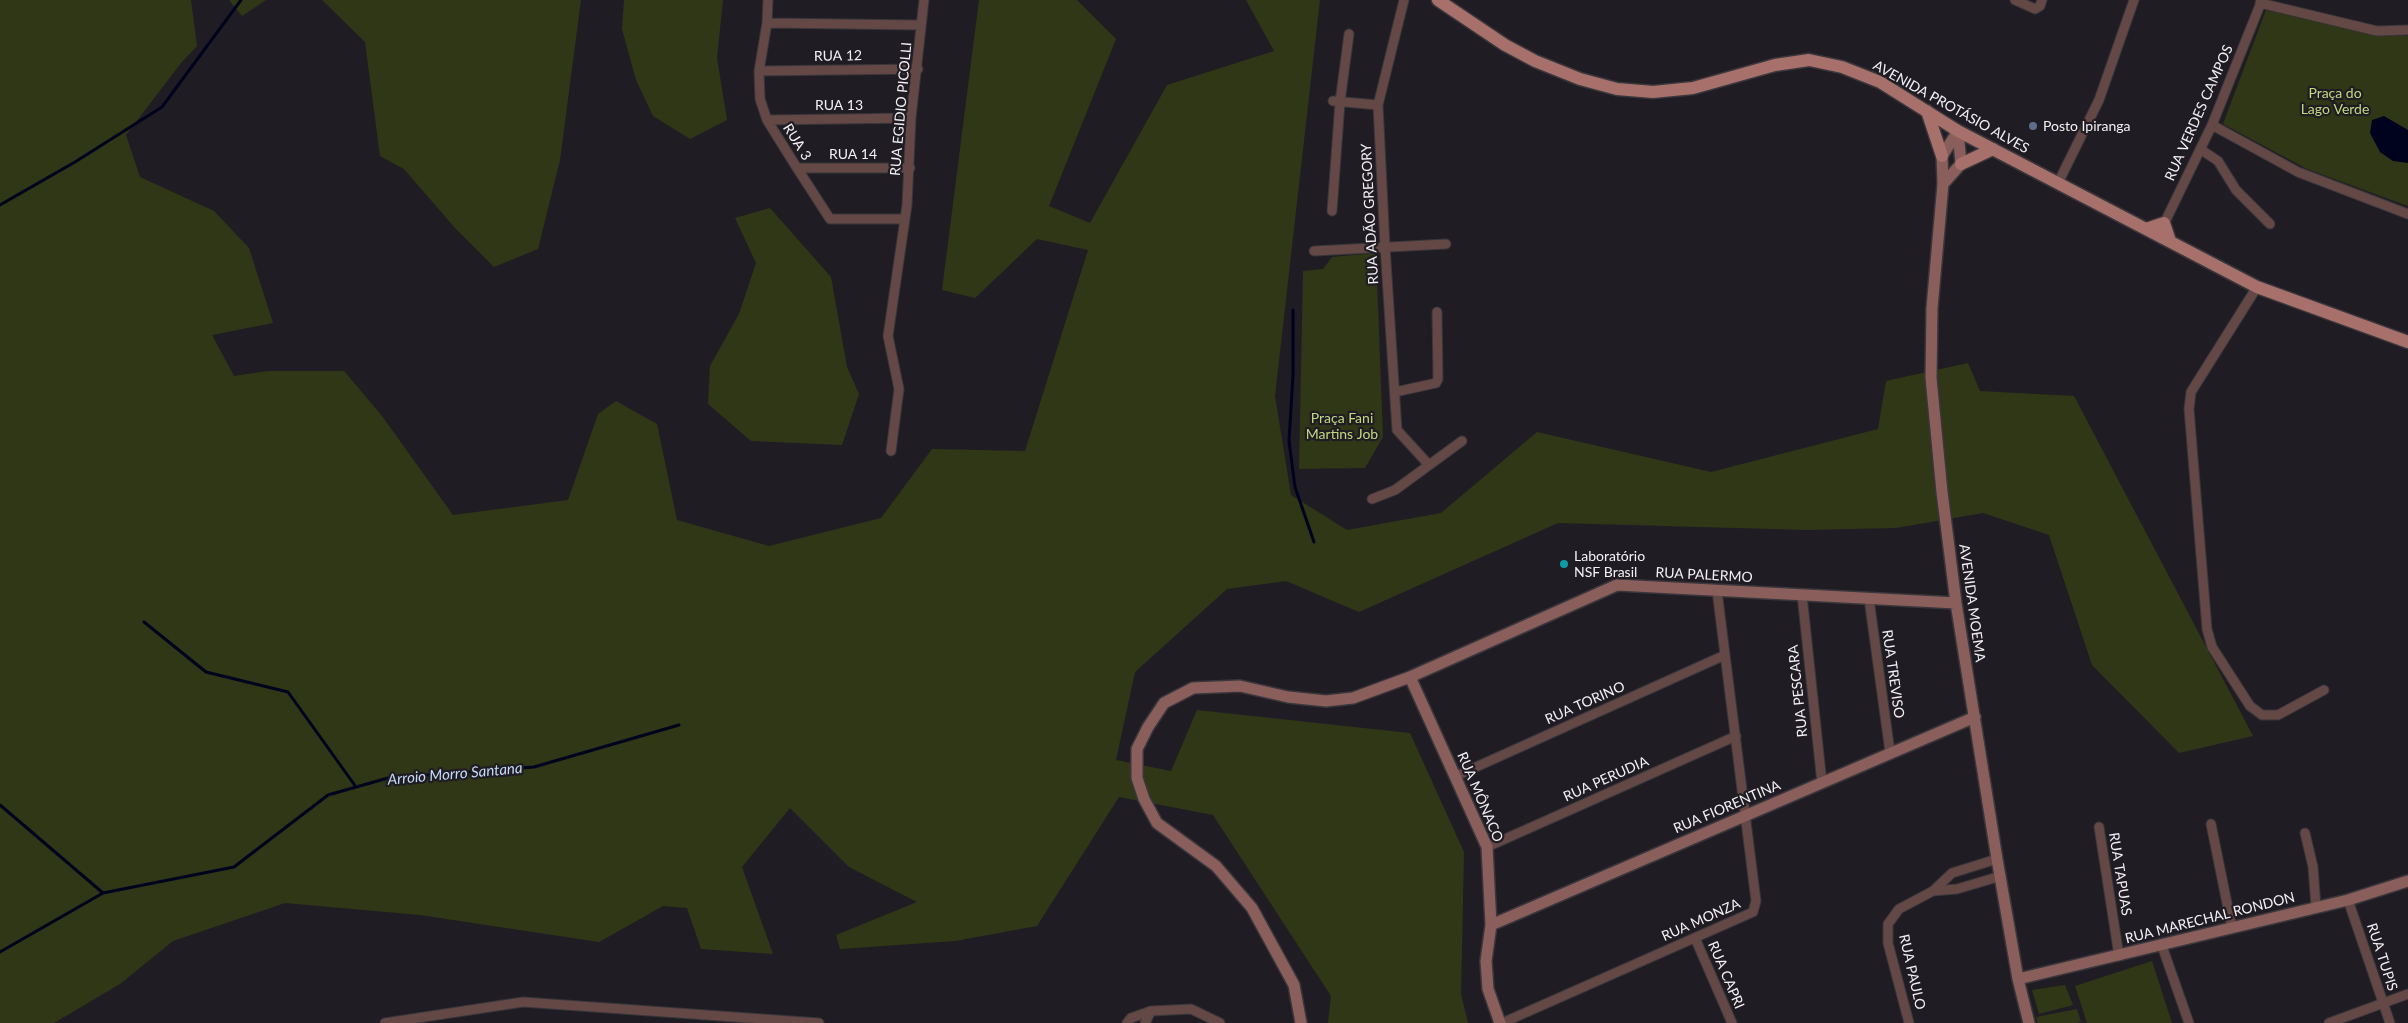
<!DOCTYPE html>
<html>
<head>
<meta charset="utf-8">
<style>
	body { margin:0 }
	canvas { display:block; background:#201c23 }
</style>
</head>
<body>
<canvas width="2408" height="1023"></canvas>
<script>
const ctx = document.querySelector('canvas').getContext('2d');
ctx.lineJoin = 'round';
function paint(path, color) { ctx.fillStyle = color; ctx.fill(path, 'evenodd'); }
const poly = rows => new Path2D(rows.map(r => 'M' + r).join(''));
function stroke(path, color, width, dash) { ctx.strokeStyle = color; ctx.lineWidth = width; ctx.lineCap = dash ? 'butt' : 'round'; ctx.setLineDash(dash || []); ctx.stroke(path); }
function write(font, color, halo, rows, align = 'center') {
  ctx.font = font + ' Lato,sans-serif'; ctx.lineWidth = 4.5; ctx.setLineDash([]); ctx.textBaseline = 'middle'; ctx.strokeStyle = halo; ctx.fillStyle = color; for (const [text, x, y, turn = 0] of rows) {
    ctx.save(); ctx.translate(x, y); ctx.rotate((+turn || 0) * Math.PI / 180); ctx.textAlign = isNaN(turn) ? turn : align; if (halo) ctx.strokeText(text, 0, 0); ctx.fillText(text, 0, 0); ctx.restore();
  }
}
paint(poly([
	[0,0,191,0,197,46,181,63,126,135,140,177,214,211,249,248,273,323,212,335,234,376,268,371,344,371,382,416,453,515,568,500,598,414,616,401,657,424,677,520,769,546,881,518,932,449,1025,451,1088,250,1037,239,975,298,942,290,979,0,1077,0,1116,39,1049,206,1090,223,1167,85,1274,51,1246,0,1320,0,1275,396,1291,495,1347,530,1441,513,1537,432,1711,472,1878,429,1886,381,1968,363,1980,391,2074,396,2253,736,2179,753,2092,665,2049,535,1983,513,1896,528,1807,530,1558,523,1359,612,1286,581,1227,589,1135,672,1116,760,1171,771,1197,710,1410,733,1464,852,1461,994,1468,1023,1328,1023,1331,996,1213,815,1119,797,1037,926,955,941,840,949,836,935,917,902,849,867,790,808,742,867,773,954,701,949,687,908,663,906,599,942,420,915,285,903,173,941,120,984,54,1023,0,1023],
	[229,0,266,0,242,16],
	[322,0,581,0,560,160,538,249,494,267,455,228,404,169,380,156,365,42],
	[624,0,723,0,717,58,727,120,690,139,653,116,636,80,622,29],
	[2266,10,2374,35,2408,36,2408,206,2307,169,2223,124],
	[770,208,831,277,847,367,859,394,842,445,751,441,708,404,710,366,739,314,756,263,735,218],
	[1376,253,1383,437,1365,468,1299,469,1303,271,1323,269,1332,257],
	[2152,961,2172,1023,2087,1023,2075,986],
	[2065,985,2073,1005,2039,1014,2032,990],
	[2077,1009,2081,1022,2076,1023,2038,1023,2036,1017]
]), '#2f3716');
paint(poly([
	[2384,116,2408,130,2408,163,2393,161,2380,152,2370,133,2372,120]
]), '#00031e');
stroke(poly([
	[0,205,75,162,162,107,241,0],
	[1293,310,1293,375,1289,441,1295,487,1314,542],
	[144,622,206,672,288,692,356,787],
	[0,805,103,893],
	[0,952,103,893,234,867,328,795,388,778,534,767,679,725]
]), '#00031e', 3);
const street = poly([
	[768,0,767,23,759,71,760,99,767,120,797,168,830,219,904,219],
	[1404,0,1378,105,1385,246,1397,430,1429,465],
	[2015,0,2035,9,2040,6,2042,0],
	[2260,3,2377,31,2408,30],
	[767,23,921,25],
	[759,71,918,69],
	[1333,101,1378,105],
	[767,120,911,118],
	[2212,125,2298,172,2408,214],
	[2200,149,2218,161,2236,190,2270,224],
	[797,168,910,168],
	[2058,183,2099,100,2134,0],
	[1332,211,1340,102,1349,34],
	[2162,228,2212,125,2262,0],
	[1314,251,1446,244],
	[2257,287,2191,392,2189,409,2207,629,2212,647,2250,706,2262,715,2278,715,2324,690],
	[1395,392,1436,383,1438,379,1437,312],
	[891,451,899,389,888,336,907,205,911,118,924,0],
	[1372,499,1395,490,1462,441],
	[1802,595,1822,783],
	[1869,599,1890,752],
	[1456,776,1725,655],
	[2211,824,2232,928],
	[2099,827,2119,956],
	[2305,833,2313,867,2316,907],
	[1487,847,1736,736],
	[1933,891,1952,873,1997,859],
	[2348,900,2390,1023],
	[1695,938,1732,1023],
	[2162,946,2189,1023],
	[385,1023,523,1002,819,1023],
	[1127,1023,1131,1018,1151,1011,1191,1009,1220,1023],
	[1145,1023,1151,1011],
	[1502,1023,1753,912,1756,901,1717,591],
	[1909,1023,1888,943,1888,924,1899,909,1933,891,1957,889,2001,876],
	[2329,1023,2408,994]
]);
const secondary = poly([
	[1958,131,1942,156,1943,184,1932,308,1931,378,1942,492,1956,603,1997,859,2018,979,2029,1023],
	[1943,184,1961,164,1958,131],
	[1410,677,1487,847,1491,925,1486,961,1488,989,1500,1023],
	[1491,925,1975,717],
	[2018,979,2348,900,2408,881],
	[1301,1023,1294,985,1252,908,1216,866,1157,823,1144,799,1137,778,1137,749,1148,727,1164,703,1193,688,1240,686,1288,697,1326,701,1353,698,1410,677,1617,585,1956,603]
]);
const primary = poly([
	[1438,0,1505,45,1535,61,1580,79,1617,89,1653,92,1693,88,1775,65,1809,60,1842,67,1880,82,1958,131,2257,287,2408,342],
	[1927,111,1942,156],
	[1961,164,1993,149],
	[2146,229,2164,223,2170,241]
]);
stroke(street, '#39363c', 11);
stroke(secondary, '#39363c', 14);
stroke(primary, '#39363c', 15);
stroke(street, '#634845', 9);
stroke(secondary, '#8a5e5a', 11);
stroke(primary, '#a7706a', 12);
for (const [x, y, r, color] of [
	[2033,126,5,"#5c6f8a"],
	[1564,564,5,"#0f9aa8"]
]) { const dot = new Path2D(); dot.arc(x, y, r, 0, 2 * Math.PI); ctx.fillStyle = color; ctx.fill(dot); stroke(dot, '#201c23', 2); }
write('14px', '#f3f1f5', '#201c23', [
	["RUA 12",838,56,-1],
	["RUA 13",839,105],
	["AVENIDA PROTÁSIO ALVES",1951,107,29],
	["RUA EGIDIO PICOLLI",901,109,-85],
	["RUA VERDES CAMPOS",2199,113,-66],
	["RUA 3",797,142,58],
	["RUA 14",853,154],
	["RUA ADÃO GREGORY",1370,214,-93],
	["RUA PALERMO",1704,575,3],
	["AVENIDA MOEMA",1972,603,82],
	["RUA TREVISO",1893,674,82],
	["RUA PESCARA",1798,691,-96],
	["RUA TORINO",1585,703,-24],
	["RUA PERUDIA",1606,779,-24],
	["RUA MÔNACO",1480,797,67],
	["RUA FIORENTINA",1727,807,-23],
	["RUA TAPUAS",2120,874,81],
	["RUA MARECHAL RONDON",2210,918,-14],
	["RUA MONZA",1701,920,-24],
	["RUA TUPIS",2382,957,72],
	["RUA PAULO",1912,972,77],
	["RUA CAPRI",1726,975,67]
]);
write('14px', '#c2d881', '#201c23', [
	["Praça do",2335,93],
	["Lago Verde",2335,109],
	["Praça Fani",1342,418],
	["Martins Job",1342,434]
]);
write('14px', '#f3f1f5', '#201c23', [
	["Posto Ipiranga",2043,126],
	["Laboratório",1574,556],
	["NSF Brasil",1574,572]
], 'left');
write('italic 15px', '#c3dbf7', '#201c23', [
	["Arroio Morro Santana",455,774,-5]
]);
</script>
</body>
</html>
